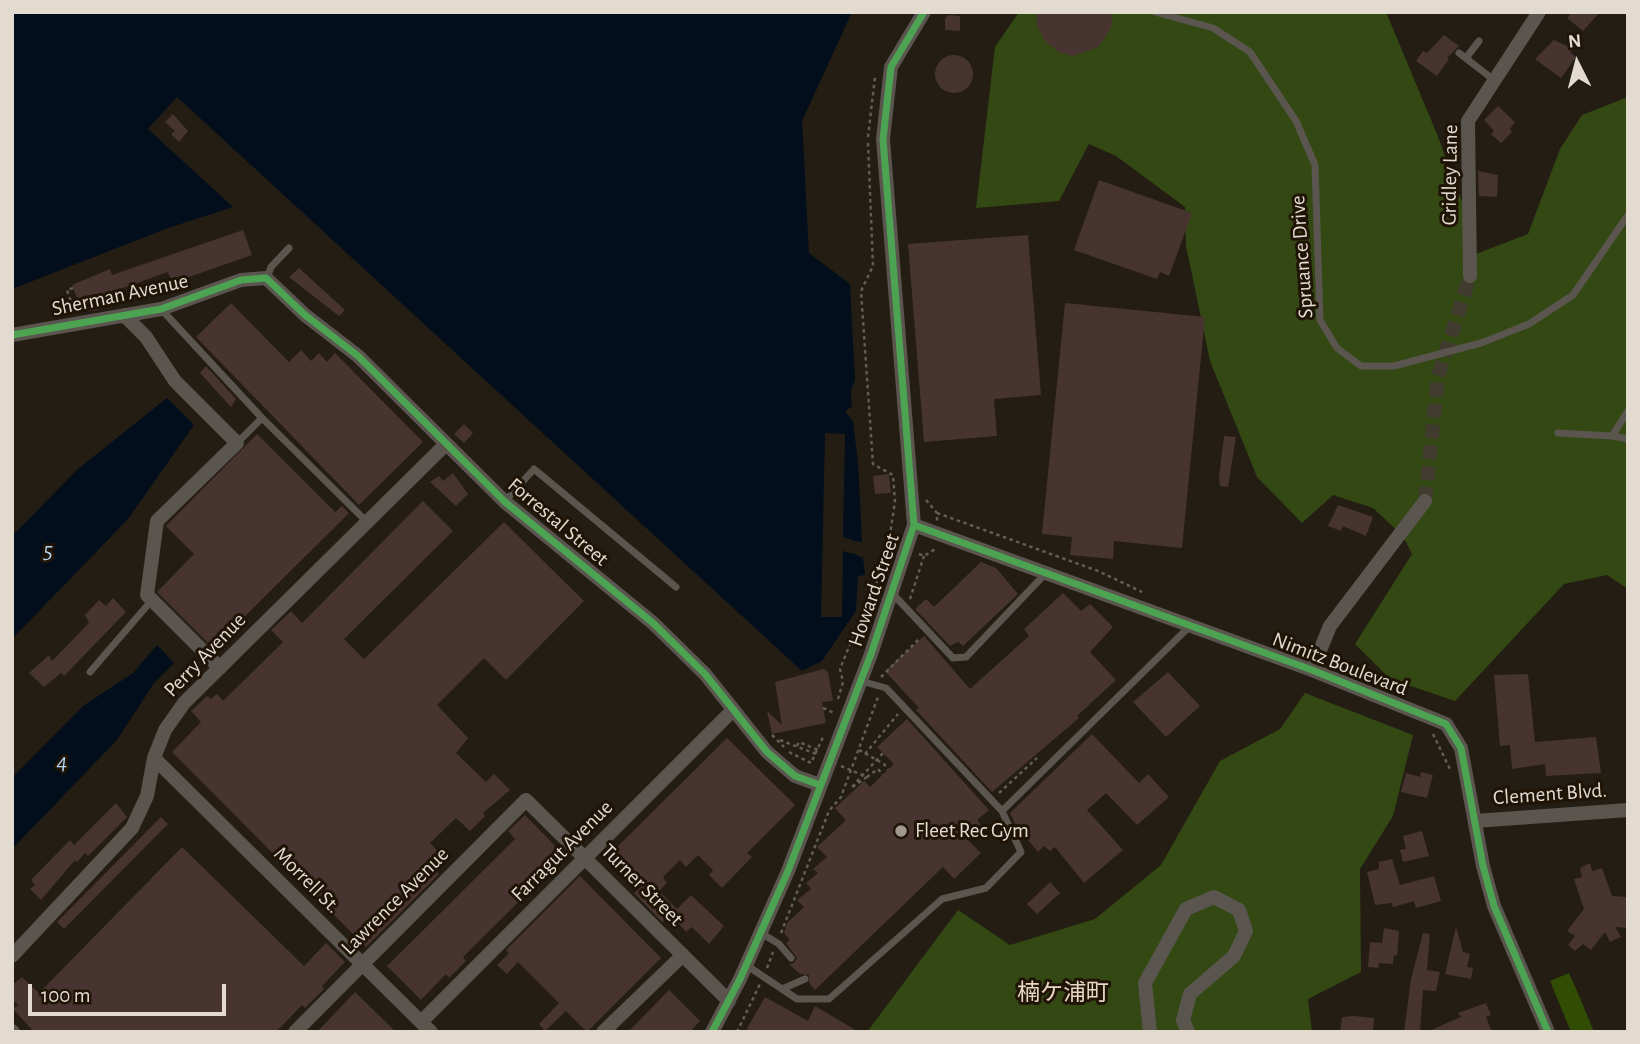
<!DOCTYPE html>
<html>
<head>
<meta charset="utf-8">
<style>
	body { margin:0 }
	#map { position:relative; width:1640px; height:1044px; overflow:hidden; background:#231d13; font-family:"Alegreya Sans",sans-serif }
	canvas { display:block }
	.frame { position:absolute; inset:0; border:14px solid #e3dbd0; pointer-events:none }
	.north { position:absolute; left:1542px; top:28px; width:70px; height:70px; -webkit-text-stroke:5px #1f1405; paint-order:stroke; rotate:354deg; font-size:19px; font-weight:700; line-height:28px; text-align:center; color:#e3dbd0 }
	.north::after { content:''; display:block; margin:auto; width:24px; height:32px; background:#e3dbd0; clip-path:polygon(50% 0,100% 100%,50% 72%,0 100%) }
	.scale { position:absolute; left:28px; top:984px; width:198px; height:32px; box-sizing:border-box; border:4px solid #e3dbd0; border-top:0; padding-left:9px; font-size:21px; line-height:24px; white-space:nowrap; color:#e3dbd0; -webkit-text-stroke:5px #1f1405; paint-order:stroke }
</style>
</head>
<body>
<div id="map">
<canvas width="1640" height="1044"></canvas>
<div class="frame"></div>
<div class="north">N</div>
<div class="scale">100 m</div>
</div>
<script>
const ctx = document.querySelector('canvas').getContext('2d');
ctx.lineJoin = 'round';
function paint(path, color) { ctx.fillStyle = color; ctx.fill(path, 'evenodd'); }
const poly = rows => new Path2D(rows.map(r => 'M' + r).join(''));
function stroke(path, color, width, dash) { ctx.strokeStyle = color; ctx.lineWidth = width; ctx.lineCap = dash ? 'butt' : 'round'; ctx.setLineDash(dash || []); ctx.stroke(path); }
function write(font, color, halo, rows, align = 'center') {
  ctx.font = font + ' "Alegreya Sans","Noto Sans JP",sans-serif'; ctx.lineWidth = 6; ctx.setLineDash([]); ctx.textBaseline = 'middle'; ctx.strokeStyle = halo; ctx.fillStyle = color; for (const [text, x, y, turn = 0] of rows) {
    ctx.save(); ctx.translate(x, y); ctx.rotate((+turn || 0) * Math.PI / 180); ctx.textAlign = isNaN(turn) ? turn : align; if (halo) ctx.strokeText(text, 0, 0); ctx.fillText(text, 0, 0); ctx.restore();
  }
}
paint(poly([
	[1569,973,1580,998,1594,1032,1571,1032,1550,981]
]), '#314c03');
paint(poly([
	[1019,12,1386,12,1437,134,1463,204,1476,254,1528,234,1560,149,1582,115,1628,97,1628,589,1607,575,1564,584,1455,701,1390,679,1355,644,1412,554,1403,536,1373,508,1333,495,1302,523,1257,477,1210,361,1186,246,1185,207,1116,156,1089,144,1059,201,976,208,995,47],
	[1305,693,1413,735,1393,816,1360,869,1361,972,1308,999,1312,1032,867,1032,958,910,1010,945,1095,919,1161,865,1220,761,1280,729]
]), '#334813');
paint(poly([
	[12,12,852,12,802,121,809,253,850,284,855,380,851,391,852,406,845,412,853,421,858,464,862,542,856,541,853,553,863,558,865,575,858,576,856,611,822,661,802,671,783,656,177,98,148,129,233,207,168,228,12,289],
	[167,398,194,425,128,519,12,639,12,536,78,469],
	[157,645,174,663,154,683,117,740,12,849,12,778,83,706,133,673]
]), '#030e1c');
paint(poly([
	[177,97,535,426,802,671,798,673,780,658,177,102,153,128,236,204,236,209,148,129],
	[825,433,845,434,843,537,856,541,853,554,843,551,842,617,821,617]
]), '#231d13');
paint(poly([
	[1036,12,1111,12,1112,21,1110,30,1098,47,1073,56,1060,53,1046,42,1037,26],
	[1572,12,1600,12,1583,31,1567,18],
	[948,15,960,16,960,31,945,30,945,19],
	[1444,35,1459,46,1447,58,1449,59,1437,76,1416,61,1423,51,1427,53],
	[1554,40,1573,49,1570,52,1576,57,1561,78,1535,59],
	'935 74a19 19 0 1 1 38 0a19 19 0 1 1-38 0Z',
	[1498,106,1515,122,1510,129,1512,132,1501,143,1491,134,1494,131,1484,120],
	[173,114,188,131,179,142,171,134,175,131,165,122],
	[1478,171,1498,175,1497,197,1479,196],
	[1099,180,1192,213,1169,276,1160,272,1157,279,1074,250],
	[243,230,252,255,172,283,168,272,120,289,124,300,94,311,77,311,65,316,60,305,74,302,77,298,72,285,110,269,112,275],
	[1028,235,1041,395,994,399,997,436,924,442,908,244],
	[299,268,345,310,339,316,289,277],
	[231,303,289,362,301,350,311,361,319,353,327,362,335,353,423,442,359,505,196,337],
	[1065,303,1205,317,1182,548,1114,541,1113,559,1070,555,1072,537,1042,534],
	[206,366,236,399,231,407,200,373],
	[464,424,473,433,464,443,454,434],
	[257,434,335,512,342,506,349,513,213,648,157,592,194,554,166,526],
	[1224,436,1236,437,1228,487,1220,486,1219,477],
	[453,473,468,494,456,506,430,482,439,476,443,481],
	[889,474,891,493,875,494,873,476],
	[423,501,453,531,344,639,364,659,504,522,584,601,506,680,484,658,437,705,468,738,456,753,486,782,494,774,510,790,483,813,485,816,470,831,456,818,430,843,439,852,428,863,439,874,366,947,172,752,201,722,191,711,207,696,211,699,217,694,223,701,283,642,271,630,291,611,302,623],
	[1338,505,1373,517,1366,536,1343,526,1341,531,1328,526],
	[981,562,996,568,1018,594,963,646,958,642,950,646,915,609,926,599,934,607],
	[1063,593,1081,611,1090,604,1113,627,1090,652,1116,680,1077,716,1079,718,992,792,916,710,919,708,885,671,924,636,970,689,1029,636,1024,629],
	[113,598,126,612,64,676,61,673,44,687,29,673,49,655,52,661,89,623,85,615,99,600,106,606],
	[824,669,828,672,833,701,822,702,826,723,772,734,767,711,782,725,775,682],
	[1168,672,1200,706,1166,737,1133,702],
	[1528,674,1535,742,1596,737,1601,773,1546,776,1545,764,1512,769,1510,745,1500,746,1494,675],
	[907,719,989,810,977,820,981,825,966,838,981,853,954,879,943,867,815,990,809,983,809,975,800,974,789,964,794,963,797,958,786,943,790,940,784,933,787,923,804,907,797,900,811,889,806,883,818,873,813,869,827,857,817,847,846,820,835,808,864,781,870,787,894,764,877,747],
	[1092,734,1139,783,1148,774,1169,797,1137,825,1106,793,1087,810,1123,850,1084,883,1055,847,1050,851,1044,846,1038,852,1016,826,1010,813],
	[727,738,795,805,747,853,752,857,722,888,709,875,713,870,698,855,686,867,680,860,663,877,667,883,659,891,677,909,691,895,724,926,709,944,692,927,686,932,671,915,676,911,662,922,634,893,642,886,610,854],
	[1421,772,1433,775,1427,798,1401,792,1406,773,1420,777],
	[116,803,127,817,88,856,85,853,77,862,75,860,41,900,30,889,35,885,31,880,70,840,74,845],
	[525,815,565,856,463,957,466,961,449,978,446,974,421,1000,387,966,515,839,508,831],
	[161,817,168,824,64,929,57,922],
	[1422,831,1429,856,1403,862,1400,850,1406,849,1403,836],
	[182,847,304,966,326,943,345,962,322,986,324,989,305,1008,302,1005,276,1032,34,1032,13,1009,18,1005,12,999,12,985,22,977,39,993],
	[1392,859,1400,885,1434,876,1441,901,1416,908,1414,901,1393,907,1392,903,1375,905,1367,872,1379,869,1379,862],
	[1590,863,1592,871,1602,868,1612,896,1628,897,1628,928,1615,927,1621,937,1610,942,1605,932,1591,950,1583,944,1575,951,1568,945,1575,936,1567,931,1584,909,1574,879,1582,877,1580,868],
	[580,876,661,958,587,1032,566,1011,545,1031,539,1024,559,1003,518,962,507,974,497,965,509,953,506,950],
	[1050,882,1060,893,1037,914,1027,904],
	[1456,927,1463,952,1470,954,1467,967,1473,968,1471,979,1445,974],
	[1384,928,1399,931,1397,956,1394,955,1393,964,1379,963,1378,968,1368,967,1370,942,1382,943],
	[1423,933,1430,934,1427,970,1440,972,1436,991,1423,990,1420,1032,1404,1032,1411,979],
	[669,990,700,1021,690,1032,628,1032],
	[355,992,396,1032,317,1032],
	[765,997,808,1021,815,1006,859,1032,745,1032],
	[1486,1003,1491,1015,1486,1017,1492,1032,1426,1032,1461,1017,1458,1013],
	[1354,1016,1374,1018,1373,1030,1340,1032,1342,1017]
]), '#473430');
stroke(poly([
	[1425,501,1438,377,1470,276]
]), '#403a2f', 14, [14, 7]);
stroke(poly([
	[868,137,875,77],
	[868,143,873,266,861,291,873,464,893,475,895,502,888,547],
	[73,288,67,290,74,311],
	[926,500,937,513,937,521],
	[937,513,1098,571,1142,592],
	[919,554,924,556,937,548],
	[910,599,924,556],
	[881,677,920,638],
	[838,699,843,682,840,669,853,637,861,631,888,547,892,548],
	[823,708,834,713],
	[1433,734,1450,769],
	[772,735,784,747],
	[780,740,816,754],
	[797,746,799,742,818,750],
	[859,750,884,764,888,770],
	[789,752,811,763,824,735],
	[865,754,898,714],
	[841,766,867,777,878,769,883,775],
	[867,777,851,788,883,753],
	[999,793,1037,758],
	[781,933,829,811,841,797,878,697],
	[767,968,773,952],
	[737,1032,760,984]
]), '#625d55', 2.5, [3.5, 3.5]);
stroke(poly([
	[1155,12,1213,28,1250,52,1296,121,1315,165,1320,320,1337,348,1361,366,1394,366,1481,343,1529,324,1573,295,1628,215],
	[1459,53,1494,80],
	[1466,58,1479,41],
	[267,278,271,267,289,248],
	[161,309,262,418,367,522],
	[1558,433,1612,436,1628,411],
	[1612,436,1628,439],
	[237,443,262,418],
	[505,501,534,469,676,587],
	[892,593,953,658,966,657,1046,573],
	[90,672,152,600],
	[1002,811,1190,626],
	[761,933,779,944,791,958],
	[746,965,797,999,829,999,942,899,986,888,1021,852,1002,811,886,688,861,681],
	[782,989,805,979]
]), '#5a554e', 7);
stroke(poly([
	[1470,276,1468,121,1539,12],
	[124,315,146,337,175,381,237,443,157,521,147,595,220,668],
	[12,335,161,309,241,280,266,278,305,315,358,356,505,502,653,623,705,674,767,752,795,776,820,785],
	[914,525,1312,670,1446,724,1461,748,1483,866,1494,906,1548,1032],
	[1312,670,1330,626,1425,501],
	[154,758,431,1032],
	[1475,821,1628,810],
	[12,956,132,828,147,796,154,758,165,730,184,703,445,445],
	[421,1022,733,710],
	[12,1031,13,1032],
	[295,1032,526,800,729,1001],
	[603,1032,683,955],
	[712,1032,740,979,788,871,871,654,914,525,883,139,891,67,924,12],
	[1150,1032,1145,983,1186,909,1214,897,1239,910,1246,931,1234,956,1190,994,1183,1020,1188,1032]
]), '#5a554e', 14);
stroke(poly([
	[12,335,161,309,241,280,266,278,305,315,358,356,505,502,653,623,705,674,767,752,795,776,820,785],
	[914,525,1312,670,1446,724,1461,748,1483,866,1494,906,1548,1032],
	[712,1032,740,979,788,871,871,654,914,525,883,139,891,67,924,12]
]), '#4ca352', 7);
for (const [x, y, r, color] of [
	[901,831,7,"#a0988e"]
]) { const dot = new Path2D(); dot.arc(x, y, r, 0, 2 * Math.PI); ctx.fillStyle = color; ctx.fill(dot); stroke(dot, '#1f1405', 2.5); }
write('21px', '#e3dbd0', '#1f1405', [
	["Gridley Lane",1450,175,-89],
	["Spruance Drive",1302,257,-94],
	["Sherman Avenue",120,295,-12],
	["Forrestal Street",558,522,40],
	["Howard Street",874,590,-71],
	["Perry Avenue",205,655,-46],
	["Nimitz Boulevard",1340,664,21],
	["Clement Blvd.",1550,794,-4],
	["Farragut Avenue",562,851,-45],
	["Morrell St.",307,880,45],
	["Turner Street",642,885,45],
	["Lawrence Avenue",395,901,-45]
]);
write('21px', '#e3dbd0', '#1f1405', [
	["Fleet Rec Gym",915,831]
], 'left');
write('italic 23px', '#b4d8f6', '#1f1405', [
	["5",48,551],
	["4",62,762]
]);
write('23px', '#e6d6c1', '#1f1405', [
	["楠ケ浦町",1063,993]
]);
</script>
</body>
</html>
